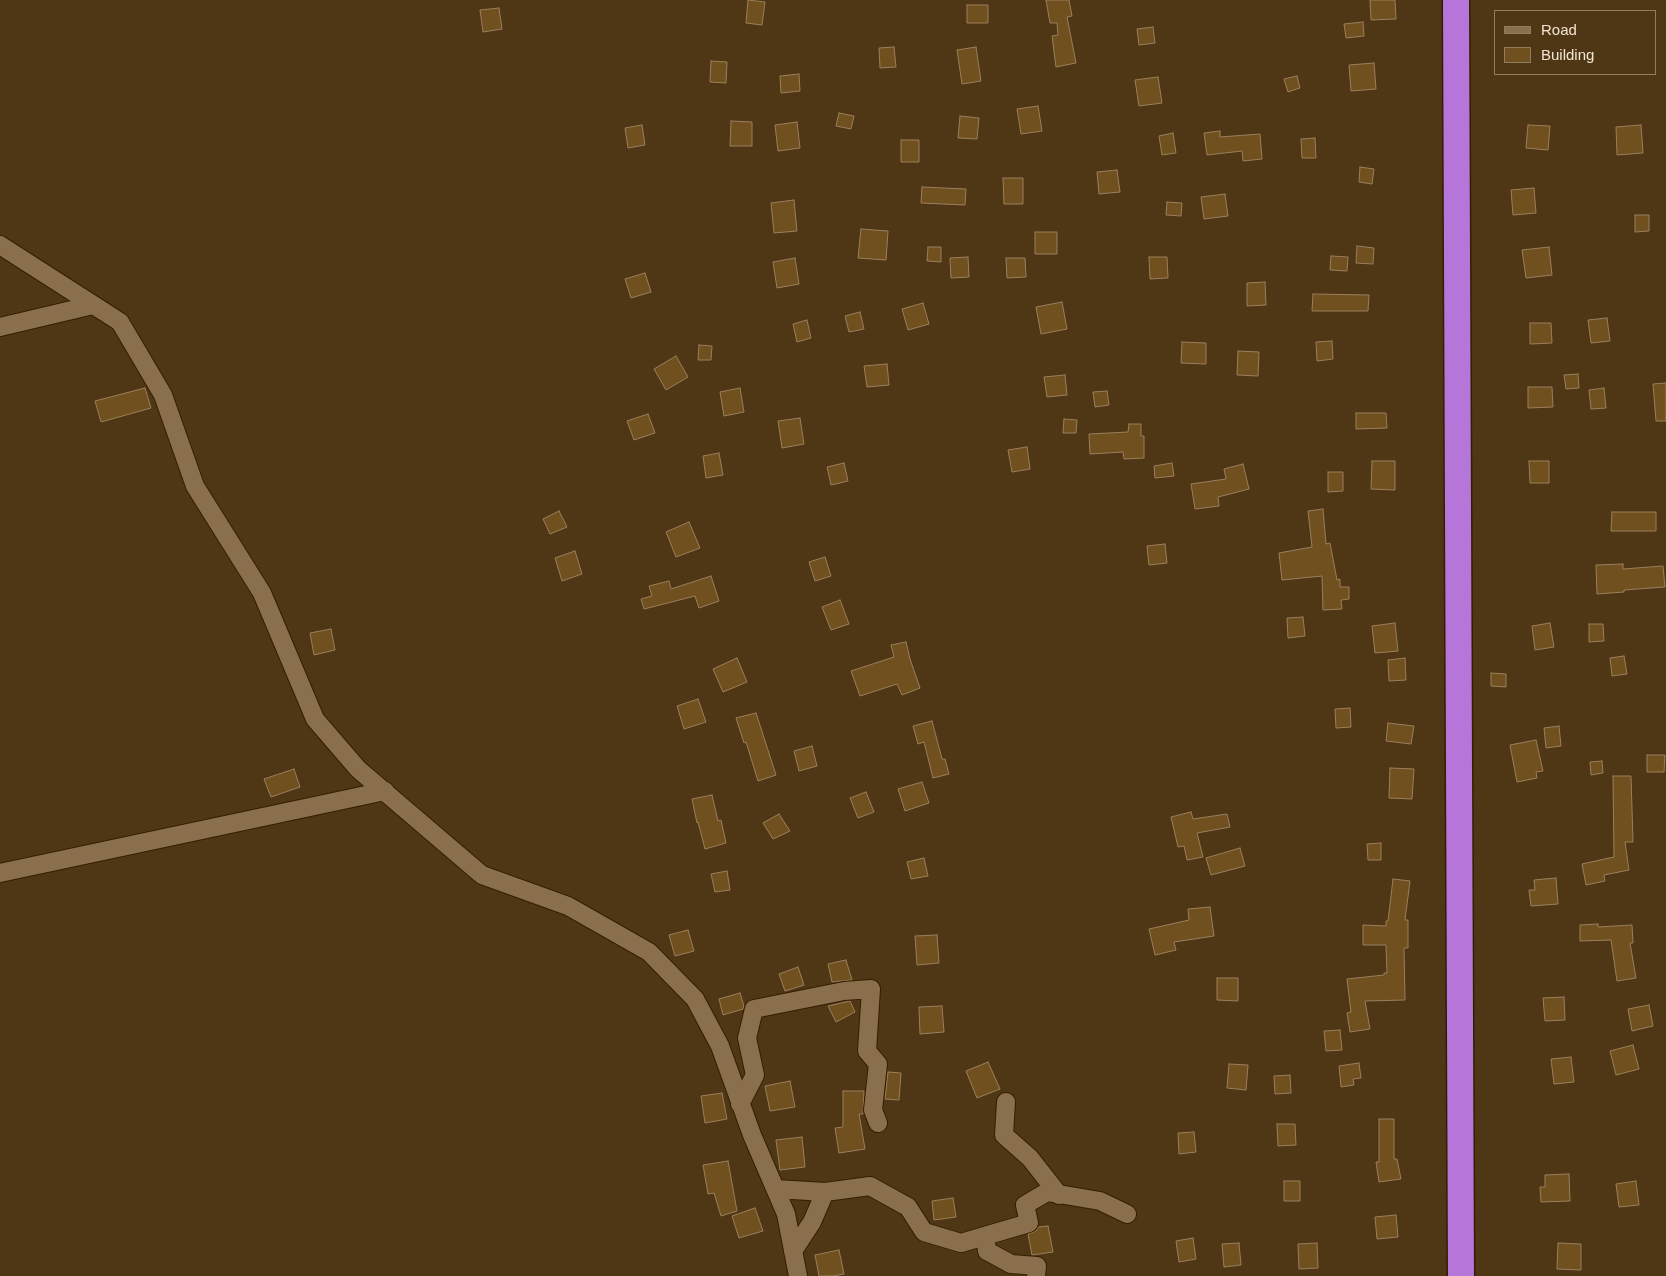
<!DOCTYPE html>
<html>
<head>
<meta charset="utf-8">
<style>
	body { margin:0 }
	#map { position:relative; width:1666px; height:1276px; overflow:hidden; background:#4f3716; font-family:Helvetica,sans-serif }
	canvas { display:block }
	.legend { position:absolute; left:1494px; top:10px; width:162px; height:65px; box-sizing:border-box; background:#4f3716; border:1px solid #907c60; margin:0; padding:6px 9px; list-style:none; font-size:15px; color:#f2e3d0 }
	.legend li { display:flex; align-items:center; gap:10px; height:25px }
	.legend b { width:25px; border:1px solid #907c60 }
</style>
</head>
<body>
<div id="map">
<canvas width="1666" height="1276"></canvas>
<ul class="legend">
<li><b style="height:6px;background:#896f4c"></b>Road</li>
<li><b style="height:14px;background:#715020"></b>Building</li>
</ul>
</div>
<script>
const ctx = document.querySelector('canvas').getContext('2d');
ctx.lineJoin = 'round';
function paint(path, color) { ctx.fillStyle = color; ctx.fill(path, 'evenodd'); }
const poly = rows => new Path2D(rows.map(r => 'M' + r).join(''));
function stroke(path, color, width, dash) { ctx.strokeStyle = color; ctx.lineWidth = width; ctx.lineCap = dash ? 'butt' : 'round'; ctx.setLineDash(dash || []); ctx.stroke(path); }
const building = poly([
	[748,0,765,2,762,25,746,23,748,0],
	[1046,0,1069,0,1072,16,1067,17,1076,63,1056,67,1052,36,1058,35,1057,23,1050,23,1046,0],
	[1370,0,1395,0,1396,19,1371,20,1370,0],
	[967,5,988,5,988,23,967,23,967,5],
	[499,8,502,29,483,32,480,10,499,8],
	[1363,22,1364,36,1346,38,1344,24,1363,22],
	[1153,27,1155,43,1139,45,1137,29,1153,27],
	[894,47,896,67,880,68,879,48,894,47],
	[976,47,981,81,962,84,957,50,976,47],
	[711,61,727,62,726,83,710,82,711,61],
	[1374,63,1376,89,1351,91,1349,65,1374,63],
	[799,74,800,91,781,93,780,76,799,74],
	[1297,76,1300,88,1288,92,1284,79,1297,76],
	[1158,77,1162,103,1139,106,1135,80,1158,77],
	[1038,106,1042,131,1021,134,1017,109,1038,106],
	[839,113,854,116,851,129,836,126,839,113],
	[960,116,979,118,977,139,958,138,960,116],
	[731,121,752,122,752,146,730,146,731,121],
	[797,122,800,148,778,151,775,125,797,122],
	[642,125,645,145,628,148,625,128,642,125],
	[1528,125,1550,126,1548,150,1526,148,1528,125],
	[1641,125,1643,153,1617,155,1616,127,1641,125],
	[1220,131,1220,137,1260,134,1262,159,1243,161,1242,151,1207,155,1204,133,1220,131],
	[1173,133,1176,153,1162,155,1159,136,1173,133],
	[1315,138,1316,158,1302,158,1301,139,1315,138],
	[901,140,919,140,919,162,901,162,901,140],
	[1360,167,1374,169,1372,184,1359,182,1360,167],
	[1117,170,1120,192,1099,194,1097,172,1117,170],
	[1003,178,1023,178,1023,204,1004,204,1003,178],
	[922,187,966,189,965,205,921,203,922,187],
	[1534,188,1536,213,1513,215,1511,190,1534,188],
	[1225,194,1228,216,1204,219,1201,197,1225,194],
	[794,200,797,231,774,233,771,203,794,200],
	[1167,202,1182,203,1181,216,1166,215,1167,202],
	[1635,215,1649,215,1649,231,1635,232,1635,215],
	[861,229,888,231,886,260,858,258,861,229],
	[1035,232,1057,232,1057,254,1035,254,1035,232],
	[1357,246,1374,248,1373,264,1356,263,1357,246],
	[928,247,941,247,941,262,927,261,928,247],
	[1549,247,1552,275,1526,278,1522,250,1549,247],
	[1331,256,1348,257,1347,271,1330,270,1331,256],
	[968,257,969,277,951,278,950,258,968,257],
	[1149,257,1167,257,1168,278,1150,279,1149,257],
	[795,258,799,284,777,288,773,262,795,258],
	[1006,258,1025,258,1026,277,1007,278,1006,258],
	[645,273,651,292,631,298,625,279,645,273],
	[1265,282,1266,305,1247,306,1247,283,1265,282],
	[1313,294,1369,295,1368,311,1312,311,1313,294],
	[1062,302,1067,329,1041,334,1036,307,1062,302],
	[923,303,929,324,908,330,902,309,923,303],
	[860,312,864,329,849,332,845,316,860,312],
	[1607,318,1610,341,1591,343,1588,320,1607,318],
	[807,320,811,338,797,342,793,324,807,320],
	[1530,323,1551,323,1552,343,1530,344,1530,323],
	[1332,341,1333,359,1317,361,1316,342,1332,341],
	[1182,342,1206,343,1206,364,1181,363,1182,342],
	[699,345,712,346,711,360,698,360,699,345],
	[1238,351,1259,352,1258,376,1237,375,1238,351],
	[676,356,688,377,666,390,654,369,676,356],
	[887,364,889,385,867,387,864,366,887,364],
	[1578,374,1579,388,1566,389,1564,375,1578,374],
	[1065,375,1067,395,1047,397,1044,377,1065,375],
	[1666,383,1666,421,1656,421,1653,384,1666,383],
	[1528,387,1552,387,1553,407,1528,408,1528,387],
	[145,388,151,408,101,422,95,401,145,388],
	[740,388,744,412,724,416,720,392,740,388],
	[1604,388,1606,408,1591,409,1589,390,1604,388],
	[1107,391,1109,405,1095,407,1093,392,1107,391],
	[1356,413,1386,413,1387,428,1356,429,1356,413],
	[648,414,655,433,634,440,627,421,648,414],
	[800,418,804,444,782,448,778,421,800,418],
	[1064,419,1077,420,1076,433,1063,433,1064,419],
	[1129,424,1141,424,1141,436,1144,436,1144,458,1124,459,1123,452,1090,454,1089,434,1128,432,1129,424],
	[1027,447,1030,469,1012,472,1008,450,1027,447],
	[719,453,723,475,706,478,703,456,719,453],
	[1372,461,1395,461,1395,490,1371,489,1372,461],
	[1529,461,1549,461,1549,483,1530,483,1529,461],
	[844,463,848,481,831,485,827,467,844,463],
	[1172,463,1174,476,1155,478,1154,466,1172,463],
	[1243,464,1249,489,1218,497,1219,506,1195,509,1191,484,1226,479,1224,469,1243,464],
	[1328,472,1343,472,1343,491,1328,492,1328,472],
	[1323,509,1326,544,1330,543,1337,580,1340,579,1340,587,1349,587,1349,599,1341,600,1342,609,1323,610,1322,576,1282,580,1279,553,1312,547,1308,511,1323,509],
	[559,511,567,527,550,534,543,519,559,511],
	[1612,512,1656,512,1656,531,1611,531,1612,512],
	[689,522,700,548,676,557,666,532,689,522],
	[1165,544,1167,563,1149,565,1147,546,1165,544],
	[575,551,582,574,562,581,555,558,575,551],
	[825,557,831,576,815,581,809,562,825,557],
	[1623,564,1623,569,1663,566,1665,587,1624,590,1624,592,1597,594,1596,565,1623,564],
	[711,576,719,601,699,608,695,596,644,609,641,599,652,596,649,586,669,581,671,589,711,576],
	[840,600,849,624,831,630,822,607,840,600],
	[1303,617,1305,636,1288,638,1287,618,1303,617],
	[1395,623,1398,651,1375,653,1372,626,1395,623],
	[1550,623,1554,647,1535,650,1532,626,1550,623],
	[1589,624,1603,624,1604,641,1589,642,1589,624],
	[331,629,335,650,314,655,310,633,331,629],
	[906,642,910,659,920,688,902,695,897,684,860,696,851,671,894,657,891,645,906,642],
	[1624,656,1627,674,1612,676,1610,658,1624,656],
	[737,658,747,682,723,692,713,669,737,658],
	[1405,658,1406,680,1389,681,1388,660,1405,658],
	[1491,673,1506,674,1506,687,1491,686,1491,673],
	[698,699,706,722,684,729,677,706,698,699],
	[1350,708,1351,727,1336,728,1335,709,1350,708],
	[756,713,776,775,758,781,746,742,744,743,736,718,756,713],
	[932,721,942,759,945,759,949,774,933,778,924,742,918,744,913,726,932,721],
	[1388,723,1414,726,1411,744,1386,741,1388,723],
	[1559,726,1561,746,1546,748,1544,728,1559,726],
	[1536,740,1543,771,1536,772,1537,778,1517,782,1510,745,1536,740],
	[812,746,817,766,799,771,794,751,812,746],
	[1647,755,1665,755,1664,772,1647,772,1647,755],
	[1602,761,1603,773,1591,775,1590,762,1602,761],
	[1390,768,1414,769,1412,799,1389,798,1390,768],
	[294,769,300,787,271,797,264,779,294,769],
	[1613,776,1631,776,1633,842,1625,842,1629,870,1604,875,1605,881,1586,885,1582,864,1614,857,1613,776],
	[922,782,929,803,905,811,898,789,922,782],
	[866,792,874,812,858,818,850,798,866,792],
	[712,795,718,821,721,820,726,843,705,849,698,822,697,823,692,799,712,795],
	[1191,812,1193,819,1227,814,1230,827,1197,833,1203,857,1187,860,1184,846,1178,847,1171,817,1191,812],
	[779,814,790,831,773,839,763,823,779,814],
	[1381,843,1381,860,1368,860,1367,844,1381,843],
	[1240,848,1245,866,1211,875,1206,858,1240,848],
	[924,858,928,876,911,879,907,862,924,858],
	[727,871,730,890,715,892,711,874,727,871],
	[1556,878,1558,904,1531,906,1529,890,1535,890,1534,880,1556,878],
	[1393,879,1410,881,1405,920,1408,920,1408,948,1404,948,1405,1000,1365,1001,1370,1029,1350,1032,1347,1013,1351,1012,1347,979,1384,975,1384,973,1387,973,1386,945,1363,945,1363,925,1386,926,1386,921,1388,921,1393,879],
	[1210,907,1214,936,1174,942,1176,950,1155,955,1149,929,1189,920,1188,909,1210,907],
	[1598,924,1598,927,1632,925,1633,943,1630,943,1636,978,1617,981,1611,940,1580,941,1580,925,1598,924],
	[688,930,694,951,675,956,669,935,688,930],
	[937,935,939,963,917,965,915,936,937,935],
	[846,960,852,980,832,982,828,964,846,960],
	[798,967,804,985,785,991,779,974,798,967],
	[1217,978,1238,978,1238,1001,1217,1000,1217,978],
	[740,993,744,1006,743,1009,723,1015,719,999,740,993],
	[1564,997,1565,1020,1545,1021,1543,998,1564,997],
	[850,1001,855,1012,836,1022,828,1006,850,1001],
	[1649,1005,1653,1026,1632,1031,1628,1009,1649,1005],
	[942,1006,944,1032,920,1034,919,1007,942,1006],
	[1340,1030,1342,1050,1326,1051,1324,1031,1340,1030],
	[1633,1045,1639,1069,1616,1075,1610,1051,1633,1045],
	[1571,1057,1574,1082,1554,1084,1551,1059,1571,1057],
	[988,1062,1000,1089,977,1098,966,1071,988,1062],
	[1359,1063,1361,1078,1353,1079,1354,1085,1341,1087,1339,1066,1359,1063],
	[1229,1064,1248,1065,1246,1090,1227,1088,1229,1064],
	[888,1072,901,1073,899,1100,885,1099,888,1072],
	[1290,1075,1291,1093,1275,1094,1274,1076,1290,1075],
	[790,1081,795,1107,770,1111,765,1086,790,1081],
	[843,1091,864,1091,863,1114,859,1114,865,1149,839,1153,835,1128,843,1127,843,1091],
	[722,1093,727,1119,705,1123,701,1096,722,1093],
	[1379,1119,1394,1119,1394,1159,1397,1159,1401,1179,1379,1182,1376,1162,1379,1162,1379,1119],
	[1277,1124,1295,1124,1296,1145,1278,1146,1277,1124],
	[1194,1132,1196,1152,1179,1154,1178,1133,1194,1132],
	[802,1137,805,1167,780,1170,776,1140,802,1137],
	[728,1161,737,1211,721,1216,714,1193,708,1194,703,1165,728,1161],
	[1569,1174,1570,1201,1541,1202,1540,1187,1545,1187,1545,1175,1569,1174],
	[1284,1181,1300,1181,1300,1201,1284,1201,1284,1181],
	[1636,1181,1639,1205,1619,1207,1616,1184,1636,1181],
	[953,1198,956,1217,934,1220,932,1201,953,1198],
	[755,1208,763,1231,739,1238,732,1216,755,1208],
	[1396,1215,1398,1237,1377,1239,1375,1217,1396,1215],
	[1048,1226,1053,1252,1032,1255,1028,1234,1036,1231,1038,1227,1048,1226],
	[1193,1238,1196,1259,1179,1262,1176,1241,1193,1238],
	[1239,1243,1241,1265,1224,1267,1222,1244,1239,1243],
	[1317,1243,1318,1268,1299,1269,1298,1244,1317,1243],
	[1558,1243,1581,1244,1581,1270,1557,1269,1558,1243],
	[839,1250,844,1274,833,1276,819,1276,815,1255,839,1250]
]);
paint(building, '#715020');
stroke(building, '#9a7f5d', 1);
const minor = poly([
	[0,245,120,322,163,395,195,486,262,593,315,719,358,769,482,875,568,906,649,952,695,999,720,1046,752,1135,786,1214,798,1276],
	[0,327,93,305],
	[0,873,385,791],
	[1006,1102,1004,1135,1030,1158,1059,1195],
	[740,1104,755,1075,747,1038,754,1009,844,991,871,989,867,1051,878,1064,873,1110,878,1123],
	[776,1189,825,1192,870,1186,908,1207,924,1232,961,1243,1029,1223,1025,1205,1047,1192,1100,1201,1127,1214],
	[985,1236,987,1251,1011,1264,1037,1266,1036,1276],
	[793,1251,812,1222,825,1192]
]);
const highway = poly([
	[1456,0,1461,1276]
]);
stroke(minor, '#341e00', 20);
stroke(highway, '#341e00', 29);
stroke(minor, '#896f4c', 18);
stroke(highway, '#b675d8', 26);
</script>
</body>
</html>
